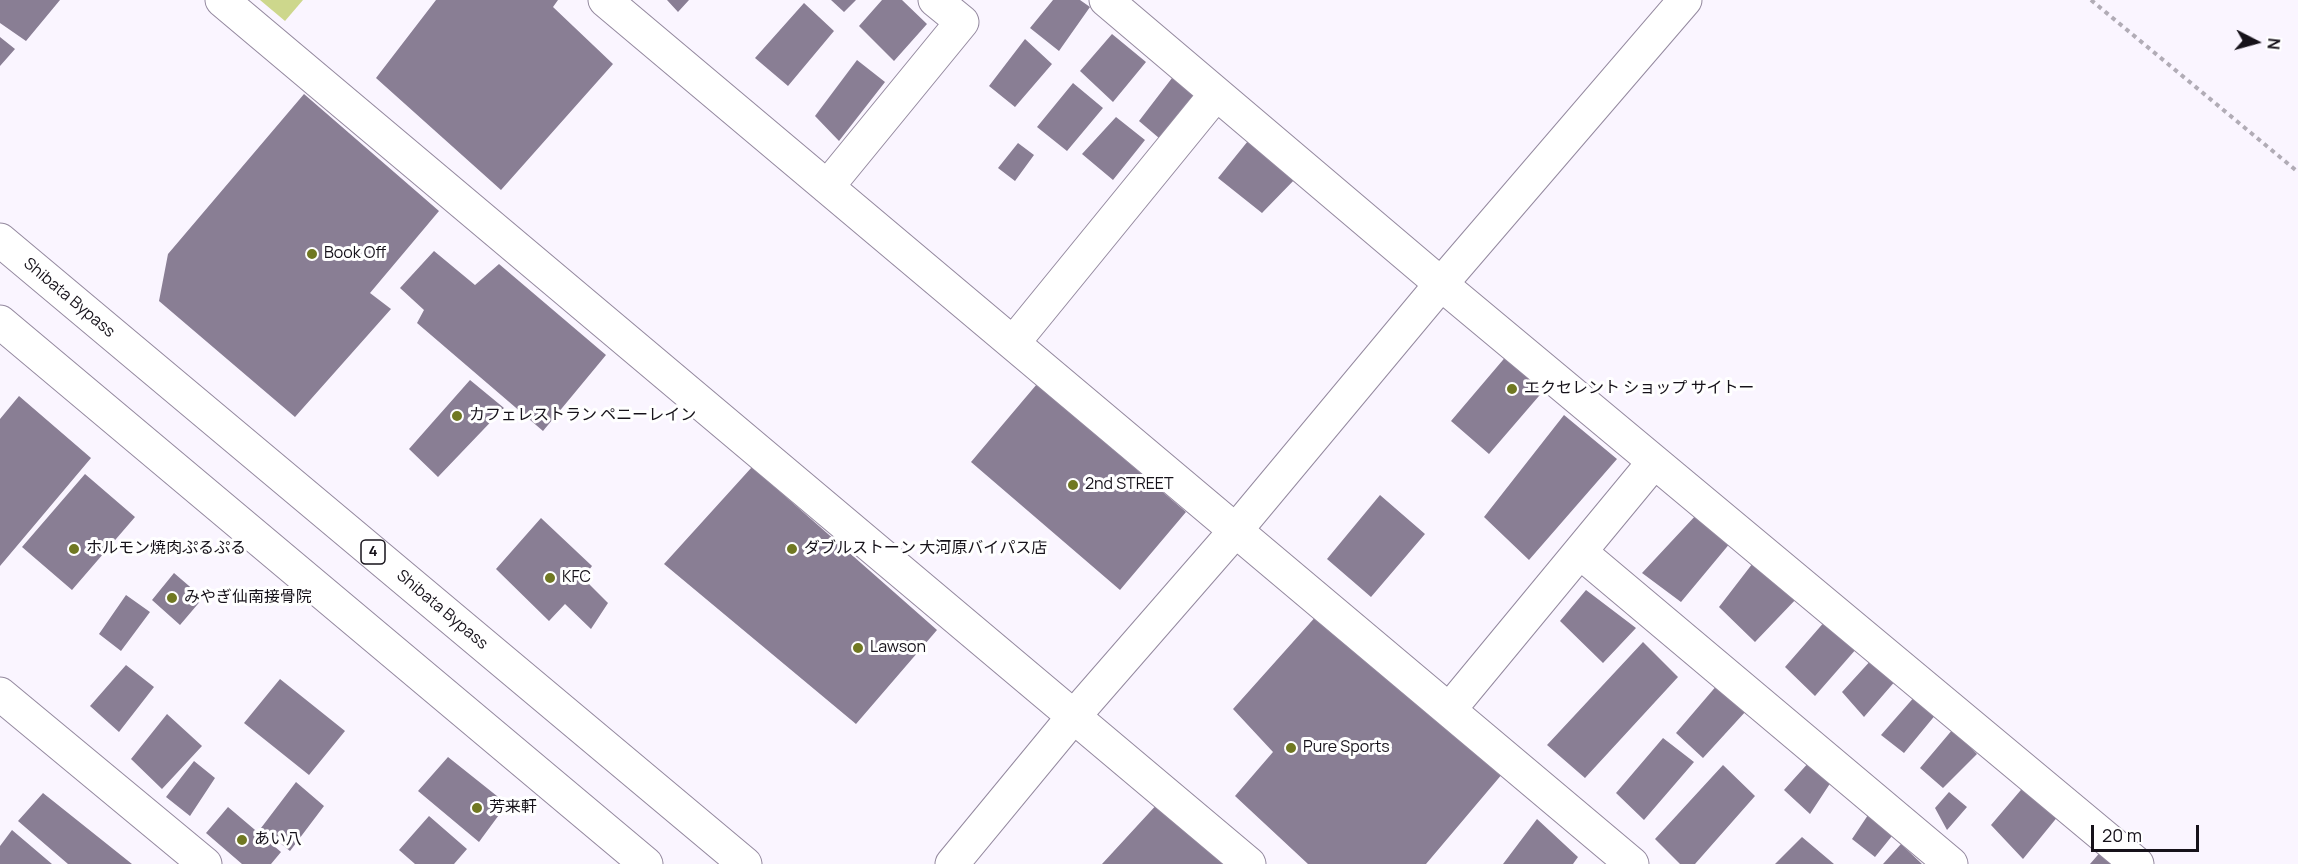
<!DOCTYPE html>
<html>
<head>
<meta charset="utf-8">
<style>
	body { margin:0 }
	#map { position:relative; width:2298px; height:864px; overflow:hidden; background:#faf5ff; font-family:Manrope,sans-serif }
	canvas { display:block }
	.north { position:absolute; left:2226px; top:12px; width:60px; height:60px; -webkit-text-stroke:4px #fff; paint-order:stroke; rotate:96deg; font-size:16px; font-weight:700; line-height:24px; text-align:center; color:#16121a }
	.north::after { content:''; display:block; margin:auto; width:21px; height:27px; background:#16121a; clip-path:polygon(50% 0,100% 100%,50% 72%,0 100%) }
	.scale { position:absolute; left:2091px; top:825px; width:108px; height:27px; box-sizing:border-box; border:3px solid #16121a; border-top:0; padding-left:8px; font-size:18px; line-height:21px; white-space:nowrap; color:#16121a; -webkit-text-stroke:4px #fff; paint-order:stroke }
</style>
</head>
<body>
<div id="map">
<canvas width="2298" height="864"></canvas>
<div class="north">N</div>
<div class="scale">20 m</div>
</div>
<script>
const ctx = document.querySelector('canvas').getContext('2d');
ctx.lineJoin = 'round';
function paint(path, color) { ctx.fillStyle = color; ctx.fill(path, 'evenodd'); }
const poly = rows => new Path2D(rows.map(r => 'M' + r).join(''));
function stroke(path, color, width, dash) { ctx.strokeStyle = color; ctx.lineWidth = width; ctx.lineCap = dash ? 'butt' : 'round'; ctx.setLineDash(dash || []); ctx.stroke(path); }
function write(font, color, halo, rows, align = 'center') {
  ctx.font = font + ' Manrope,"Noto Sans JP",sans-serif'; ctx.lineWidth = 6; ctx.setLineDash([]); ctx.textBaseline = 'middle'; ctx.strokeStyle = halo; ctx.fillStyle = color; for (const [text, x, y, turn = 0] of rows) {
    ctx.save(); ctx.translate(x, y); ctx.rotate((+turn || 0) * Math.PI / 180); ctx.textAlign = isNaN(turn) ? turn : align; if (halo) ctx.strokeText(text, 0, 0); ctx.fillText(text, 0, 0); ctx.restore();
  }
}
paint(poly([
	[260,0,303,0,285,21]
]), '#cdd78c');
paint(poly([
	[0,0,60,0,26,41,0,23],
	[436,0,558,0,553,7,613,64,501,190,376,78],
	[667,0,689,0,678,12],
	[831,0,856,0,844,12],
	[882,0,902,0,927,24,894,61,859,26],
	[1053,0,1080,0,1090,7,1059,51,1030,28],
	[804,3,834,31,788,86,755,58],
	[1112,34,1146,62,1113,102,1080,71],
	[0,37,15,49,0,66],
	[1025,39,1052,64,1015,107,989,86],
	[857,60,885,82,839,141,815,116],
	[1172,78,1199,97,1166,144,1139,121],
	[1073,83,1103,108,1067,151,1037,127],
	[304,94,439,211,370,293,391,309,295,417,159,301,168,254],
	[1116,117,1145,140,1113,180,1082,154],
	[1252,136,1298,176,1262,213,1218,178],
	[1018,143,1034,155,1015,181,998,168],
	[434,251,475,285,499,264,606,355,543,431,417,323,424,310,400,288],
	[1508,354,1545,389,1489,454,1451,421],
	[470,380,504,408,438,477,409,449],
	[1037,384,1186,512,1120,590,971,462],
	[19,396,91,458,0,566,0,419],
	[1564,415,1617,459,1529,560,1484,517],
	[752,467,937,630,856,724,664,564],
	[85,474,135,517,72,590,22,547],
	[1380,495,1425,534,1371,597,1327,559],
	[1697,514,1731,542,1681,602,1642,573],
	[541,518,592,566,583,578,608,603,591,629,565,604,549,621,496,569],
	[1756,559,1798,597,1755,642,1719,607],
	[174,573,203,598,180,625,152,600],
	[1586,590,1636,628,1603,663,1560,621],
	[126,595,150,612,121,651,99,634],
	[1318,614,1503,773,1426,864,1308,864,1235,796,1273,752,1233,709],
	[1826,620,1857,648,1815,696,1785,667],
	[1643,642,1678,677,1585,778,1547,745],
	[1873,658,1897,679,1864,717,1842,692],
	[126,665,154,687,119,732,90,706],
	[280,679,345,731,309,775,244,723],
	[1718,684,1746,711,1703,758,1676,733],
	[1916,695,1937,713,1904,753,1881,735],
	[167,714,202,746,162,789,131,759],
	[1953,729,1977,754,1943,788,1920,768],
	[1663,738,1694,762,1644,820,1616,793],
	[448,757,507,804,479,842,418,791],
	[194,761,215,778,190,816,166,797],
	[1810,761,1833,779,1810,814,1784,790],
	[1723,765,1755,796,1695,864,1680,864,1655,839],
	[296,782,324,806,290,851,261,828],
	[2026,784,2059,815,2023,859,1991,825],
	[1949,792,1967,807,1947,830,1935,808],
	[43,793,132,864,68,864,18,821],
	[1160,801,1223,864,1102,864],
	[228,807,281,852,271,864,242,864,206,833],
	[1870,812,1896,831,1875,857,1852,839],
	[429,816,467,849,454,864,415,864,399,850],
	[1537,819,1578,857,1573,864,1503,864],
	[12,830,52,864,0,864,0,846],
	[1802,837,1834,864,1775,864],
	[1901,844,1922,864,1883,864],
	[2103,849,2118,864,2090,864]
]), '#897e94');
const street = poly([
	[222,0,1249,864],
	[605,0,1632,864],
	[1106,0,1441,284,2137,864],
	[827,187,962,22,935,0],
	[1013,343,1216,94],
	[1580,552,1951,864],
	[0,694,205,864],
	[1449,710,1654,462]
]);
const secondary = poly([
	[952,864,1074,716,1236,530,1441,284,1685,0]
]);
const highway = poly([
	[0,240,745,864],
	[0,322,646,864]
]);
stroke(street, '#94899f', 35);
stroke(secondary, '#94899f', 35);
stroke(highway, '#94899f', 35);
stroke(poly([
	[2091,0,2298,172]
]), '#b1acb6', 4, [4.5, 4.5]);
stroke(street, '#fff', 33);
stroke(secondary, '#fff', 33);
stroke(highway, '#fff', 33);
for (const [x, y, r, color] of [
	[312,254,6,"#707822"],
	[1512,389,6,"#707822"],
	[457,416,6,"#707822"],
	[1073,485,6,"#707822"],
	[74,549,6,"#707822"],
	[792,549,6,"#707822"],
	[550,578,6,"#707822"],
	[172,598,6,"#707822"],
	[858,648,6,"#707822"],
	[1291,748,6,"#707822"],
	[477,808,6,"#707822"],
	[242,840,6,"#707822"]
]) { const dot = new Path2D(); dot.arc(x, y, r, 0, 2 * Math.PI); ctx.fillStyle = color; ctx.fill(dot); stroke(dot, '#fff', 2); }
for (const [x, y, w] of [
	[373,552,24]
]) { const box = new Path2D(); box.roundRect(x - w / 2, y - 12, w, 24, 4.5); ctx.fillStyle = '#fff'; ctx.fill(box); stroke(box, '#16121a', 1.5); }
write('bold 15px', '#16121a', null, [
	["4",373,552]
]);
write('16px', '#16121a', '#fff', [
	["Book Off",324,254],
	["エクセレント ショップ サイトー",1524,389],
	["カフェレストラン ペニーレイン",469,416],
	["2nd STREET",1085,485],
	["ホルモン焼肉ぷるぷる",86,549],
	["ダブルストーン 大河原バイパス店",804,549],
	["KFC",562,578],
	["みやぎ仙南接骨院",184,598],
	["Lawson",870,648],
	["Pure Sports",1303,748],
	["芳来軒",489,808],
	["あい八",254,840]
], 'left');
write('16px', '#16121a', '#fff', [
	["Shibata Bypass",69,298,40],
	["Shibata Bypass",442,610,40]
]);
</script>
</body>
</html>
